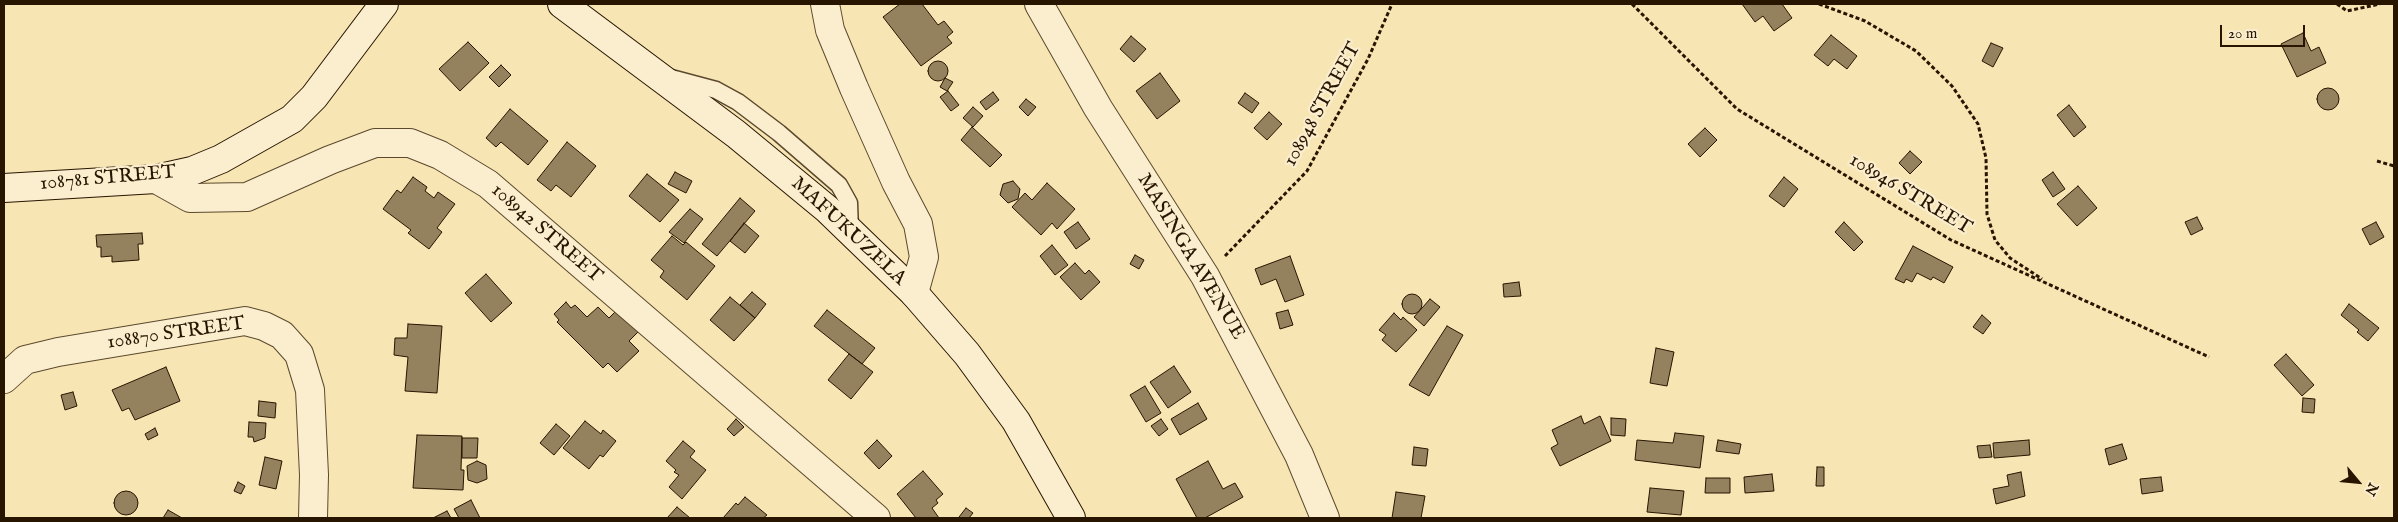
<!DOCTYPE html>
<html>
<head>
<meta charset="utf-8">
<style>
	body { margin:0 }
	#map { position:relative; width:2398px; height:522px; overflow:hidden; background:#f7e5b4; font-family:"IM FELL English",serif }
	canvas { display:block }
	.frame { position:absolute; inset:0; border:5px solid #281500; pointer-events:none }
	.north { position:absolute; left:2333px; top:457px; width:50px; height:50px; -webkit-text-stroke:4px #faeece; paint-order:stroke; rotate:118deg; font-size:14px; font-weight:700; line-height:20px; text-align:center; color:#281500 }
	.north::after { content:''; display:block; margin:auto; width:18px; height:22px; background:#281500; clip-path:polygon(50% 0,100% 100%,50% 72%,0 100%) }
	.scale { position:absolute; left:2220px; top:25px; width:85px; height:22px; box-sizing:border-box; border:2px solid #281500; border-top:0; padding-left:6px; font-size:15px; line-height:18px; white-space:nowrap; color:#281500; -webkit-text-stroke:4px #faeece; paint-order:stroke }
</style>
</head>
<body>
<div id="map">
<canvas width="2398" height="522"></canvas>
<div class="frame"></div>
<div class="north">N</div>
<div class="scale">20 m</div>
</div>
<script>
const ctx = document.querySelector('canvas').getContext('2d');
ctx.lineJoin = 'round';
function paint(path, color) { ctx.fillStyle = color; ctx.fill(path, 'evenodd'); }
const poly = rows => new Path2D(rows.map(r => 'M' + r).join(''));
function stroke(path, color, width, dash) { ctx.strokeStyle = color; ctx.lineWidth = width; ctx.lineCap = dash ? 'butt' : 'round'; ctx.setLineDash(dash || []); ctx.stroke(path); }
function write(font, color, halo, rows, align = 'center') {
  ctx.font = font + ' "IM FELL English",serif'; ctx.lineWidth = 4.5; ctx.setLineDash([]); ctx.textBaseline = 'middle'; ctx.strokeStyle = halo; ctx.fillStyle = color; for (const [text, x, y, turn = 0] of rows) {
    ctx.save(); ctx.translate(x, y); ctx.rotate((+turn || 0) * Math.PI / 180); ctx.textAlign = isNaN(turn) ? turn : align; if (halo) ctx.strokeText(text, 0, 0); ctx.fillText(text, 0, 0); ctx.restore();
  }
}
const building = poly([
	[900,4,922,4,938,25,944,21,953,32,947,37,952,43,921,66,883,17,900,4],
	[1742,4,1782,4,1792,18,1774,31,1763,16,1755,22,1742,4],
	[2303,33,2311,51,2319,47,2326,63,2297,77,2281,44,2303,33],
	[1831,35,1857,56,1847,69,1834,59,1828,66,1814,55,1831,35],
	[1131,36,1146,49,1134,62,1120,49,1131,36],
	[468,42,489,63,460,91,439,69,468,42],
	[1991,43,2003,48,1993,67,1982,61,1991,43],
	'928 71a10 10 0 1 1 20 0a10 10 0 1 1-20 0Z',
	[501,65,511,75,499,87,489,77,501,65],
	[1160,73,1180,101,1157,119,1136,91,1160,73],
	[945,78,953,82,947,91,940,87,945,78],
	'2317 99a11 11 0 1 1 22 0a11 11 0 1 1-22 0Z',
	[948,91,959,105,951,111,940,97,948,91],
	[993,92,999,100,986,110,980,102,993,92],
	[1245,93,1259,103,1252,113,1238,103,1245,93],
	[1026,99,1036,107,1028,116,1019,107,1026,99],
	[2069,105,2086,127,2074,137,2057,115,2069,105],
	[973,107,983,116,973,127,963,118,973,107],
	[510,109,548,141,528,165,501,142,496,147,486,138,510,109],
	[1269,112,1282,124,1267,140,1254,128,1269,112],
	[972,127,1002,155,990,167,961,140,972,127],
	[1705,128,1717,140,1700,157,1688,144,1705,128],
	[567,142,596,166,571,197,556,185,551,191,537,180,567,142],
	[1910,151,1922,162,1910,174,1899,163,1910,151],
	[675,172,692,181,686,193,668,184,675,172],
	[2053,172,2065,189,2053,197,2042,180,2053,172],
	[647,174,679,200,660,222,629,196,647,174],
	[413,177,427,187,425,191,434,198,438,192,455,204,437,228,442,232,429,249,408,233,411,230,383,209,397,190,401,193,413,177],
	[1784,177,1798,189,1784,207,1769,196,1784,177],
	[1013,181,1020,189,1018,199,1008,203,1000,195,1003,184,1013,181],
	[1047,183,1075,209,1057,229,1052,223,1041,235,1012,207,1025,193,1032,200,1047,183],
	[2078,186,2097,208,2077,226,2057,204,2078,186],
	[740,198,755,211,717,256,702,244,740,198],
	[690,209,703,219,684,243,669,232,690,209],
	[2197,217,2203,229,2191,235,2185,222,2197,217],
	[1078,222,1090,239,1076,249,1064,232,1078,222],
	[1844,222,1863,242,1854,251,1835,232,1844,222],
	[2376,222,2384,237,2370,245,2362,229,2376,222],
	[744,223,759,236,745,253,730,241,744,223],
	[142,233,143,244,138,244,139,260,112,262,112,256,101,257,101,247,97,247,96,235,142,233],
	[672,236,683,245,686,242,715,266,687,300,660,277,664,271,651,260,672,236],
	[1052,245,1068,265,1055,275,1040,256,1052,245],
	[1913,246,1953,267,1944,283,1933,277,1931,280,1917,273,1912,282,1906,279,1904,283,1895,279,1913,246],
	[1135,255,1144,260,1139,269,1130,264,1135,255],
	[1290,256,1304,295,1285,302,1276,279,1261,285,1255,269,1290,256],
	[1075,263,1085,274,1089,270,1100,282,1081,300,1060,277,1075,263],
	[486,274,512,303,491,322,465,293,486,274],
	[1519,282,1521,296,1504,297,1503,284,1519,282],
	[752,292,766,304,755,318,740,305,752,292],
	'1402 304a10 10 0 1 1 20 0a10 10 0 1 1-20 0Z',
	[730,297,755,318,734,341,710,320,730,297],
	[1430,299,1440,307,1424,326,1414,317,1430,299],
	[566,302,571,308,575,305,587,317,598,307,609,318,617,310,638,332,629,341,639,351,617,372,608,363,603,368,557,322,559,320,554,314,566,302],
	[2349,304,2379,328,2368,341,2357,332,2359,330,2341,315,2349,304],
	[827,310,875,348,862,364,814,326,827,310],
	[1288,310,1293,325,1280,329,1276,313,1288,310],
	[1394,313,1401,320,1403,317,1417,330,1396,352,1382,340,1386,335,1379,330,1394,313],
	[1982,315,1991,323,1983,334,1973,327,1982,315],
	[408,324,442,326,437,393,405,391,408,357,394,355,395,338,407,338,408,324],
	[1447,326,1463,335,1429,396,1409,385,1447,326],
	[1656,348,1674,352,1667,386,1650,383,1656,348],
	[849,354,873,372,851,399,828,380,849,354],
	[2286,354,2314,385,2302,396,2274,365,2286,354],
	[1174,366,1191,392,1168,408,1150,382,1174,366],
	[166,367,180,401,135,420,129,408,122,411,112,390,166,367],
	[1145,386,1161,413,1146,422,1130,395,1145,386],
	[73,392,77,406,65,410,61,395,73,392],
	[2303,398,2315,399,2314,413,2302,412,2303,398],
	[259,401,276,403,275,418,258,416,259,401],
	[1198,403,1207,419,1180,435,1171,419,1198,403],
	[1581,416,1584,424,1600,416,1611,441,1560,466,1551,448,1558,444,1552,430,1581,416],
	[1611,418,1626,419,1625,436,1611,435,1611,418],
	[736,419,744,427,734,436,727,429,736,419],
	[1161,419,1168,429,1159,436,1151,426,1161,419],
	[585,421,601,434,603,430,616,441,603,457,600,455,589,469,563,448,585,421],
	[249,422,266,423,265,438,254,442,253,437,248,437,249,422],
	[556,424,570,436,554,455,540,443,556,424],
	[155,428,158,435,148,440,145,434,155,428],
	[1675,433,1704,436,1700,468,1635,460,1637,440,1673,443,1675,433],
	[417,435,462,436,461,470,464,470,463,490,413,488,417,435],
	[462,438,478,438,477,458,462,458,462,438],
	[877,440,892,456,879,469,864,453,877,440],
	[1718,440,1741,444,1739,454,1716,451,1718,440],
	[2029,440,2030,455,1994,458,1993,443,2029,440],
	[683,441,695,451,690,457,706,470,682,499,669,487,679,475,674,472,676,470,666,461,683,441],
	[2122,444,2127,459,2109,465,2105,449,2122,444],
	[1990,445,1992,457,1979,458,1977,446,1990,445],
	[1414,447,1428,449,1426,466,1412,465,1414,447],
	[265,457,282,461,276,489,259,485,265,457],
	[477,461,486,465,487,479,477,483,468,480,467,466,477,461],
	[1208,461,1223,489,1235,483,1243,497,1205,518,1197,518,1176,479,1208,461],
	[1817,467,1824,467,1824,486,1816,486,1817,467],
	[923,471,943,494,936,500,938,503,932,508,939,518,916,518,897,494,923,471],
	[2021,472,2025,496,1996,504,1993,489,2009,486,2007,475,2021,472],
	[1772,474,1774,491,1745,493,1744,477,1772,474],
	[2161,477,2163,491,2142,494,2140,479,2161,477],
	[1706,478,1730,478,1730,493,1705,493,1706,478],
	[238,482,245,486,241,494,234,491,238,482],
	[1650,488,1684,491,1681,515,1647,512,1650,488],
	'114 503a12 12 0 1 1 24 0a12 12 0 1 1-24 0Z',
	[1396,492,1425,496,1421,518,1392,518,1396,492],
	[745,497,767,515,763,518,723,518,736,503,738,505,745,497],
	[471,500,480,518,459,518,454,509,471,500],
	[677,507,690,518,667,518,677,507],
	[966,508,973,513,969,518,961,518,959,517,966,508],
	[168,510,182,518,163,518,168,510],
	[447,511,451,518,433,518,447,511]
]);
paint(building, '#94815e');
stroke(building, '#281500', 1);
const lane = poly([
	[671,78,716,90,738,102,779,133,839,185,849,203,850,231]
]);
const street = poly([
	[825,4,830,30,854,88,896,182,918,224,924,257,914,293],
	[1039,4,1098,108,1205,276,1299,455,1325,518],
	[156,179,190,198,247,197,330,160,375,143,410,143,440,155,488,184,876,518],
	[4,379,25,360,58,352,245,321,264,326,282,335,299,354,310,390,314,475,313,518]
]);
const secondary = poly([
	[562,4,736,134,827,209,914,293,967,354,1016,421,1071,518],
	[4,188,156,179,192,171,221,159,292,119,314,97,384,4]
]);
stroke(lane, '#5c492d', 19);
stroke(street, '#5c492d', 30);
stroke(secondary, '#281500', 30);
stroke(poly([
	[1632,4,1737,109,1951,240,2209,357],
	[1819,4,1865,21,1916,51,1952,86,1978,124,1986,158,1987,214,1995,240,2010,258,2042,279],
	[2337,4,2347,11,2380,4],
	[2377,161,2394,166],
	[1225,256,1307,171,1368,59,1392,4]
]), '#281500', 3, [4, 2.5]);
stroke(lane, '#faeece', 16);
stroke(street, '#faeece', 28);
stroke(secondary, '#faeece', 28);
write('20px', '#281500', '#faeece', [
	["108948 STREET",1323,105,-61],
	["108781 STREET",108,179,-5],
	["108946 STREET",1910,195,31],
	["MAFUKUZELA",848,232,43],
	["108942 STREET",546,234,41],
	["MASINGA AVENUE",1190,257,59],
	["108870 STREET",176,334,-8]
]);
</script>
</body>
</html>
